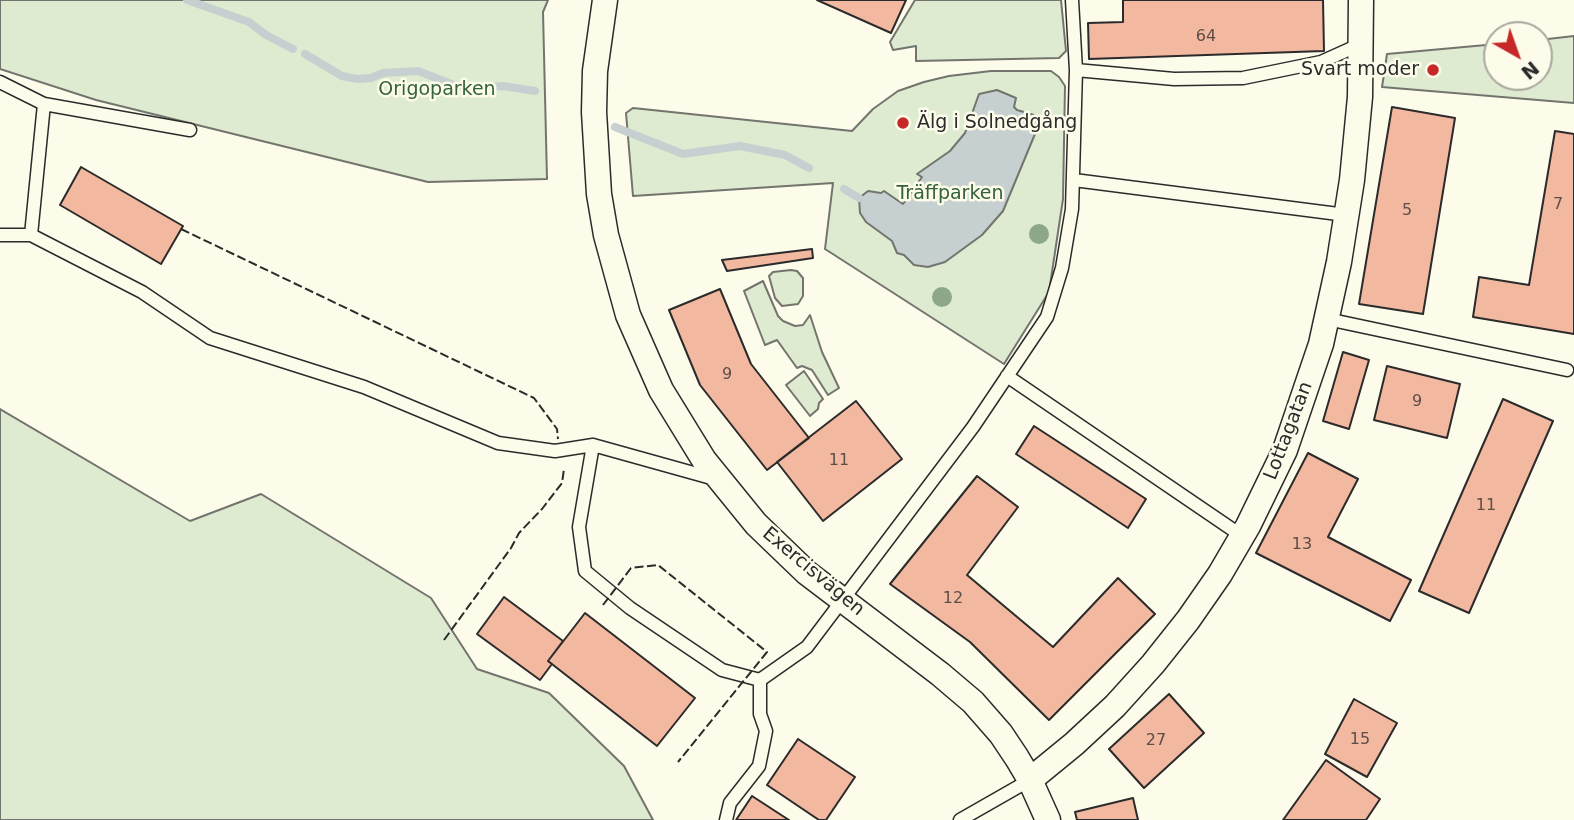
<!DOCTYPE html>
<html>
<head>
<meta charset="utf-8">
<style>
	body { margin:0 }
	#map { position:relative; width:1574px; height:820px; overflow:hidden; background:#fdfbea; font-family:"DejaVu Sans",sans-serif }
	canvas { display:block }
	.north { position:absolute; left:1483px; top:21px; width:70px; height:70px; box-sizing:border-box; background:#fdfbea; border:2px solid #a9a89e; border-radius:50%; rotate:140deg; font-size:19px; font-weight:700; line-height:28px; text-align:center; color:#2b2b2b }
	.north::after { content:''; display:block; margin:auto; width:24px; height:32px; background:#c62828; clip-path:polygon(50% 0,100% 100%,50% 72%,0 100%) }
</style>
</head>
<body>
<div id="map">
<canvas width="1574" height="820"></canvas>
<div class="north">N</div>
</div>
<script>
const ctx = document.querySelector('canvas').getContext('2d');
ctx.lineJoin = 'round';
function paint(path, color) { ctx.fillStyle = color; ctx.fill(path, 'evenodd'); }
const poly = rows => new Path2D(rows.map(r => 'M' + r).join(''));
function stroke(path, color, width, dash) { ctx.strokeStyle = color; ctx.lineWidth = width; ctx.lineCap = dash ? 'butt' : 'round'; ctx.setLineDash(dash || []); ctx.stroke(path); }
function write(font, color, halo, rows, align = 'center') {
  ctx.font = font + ' "DejaVu Sans",sans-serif'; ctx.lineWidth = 5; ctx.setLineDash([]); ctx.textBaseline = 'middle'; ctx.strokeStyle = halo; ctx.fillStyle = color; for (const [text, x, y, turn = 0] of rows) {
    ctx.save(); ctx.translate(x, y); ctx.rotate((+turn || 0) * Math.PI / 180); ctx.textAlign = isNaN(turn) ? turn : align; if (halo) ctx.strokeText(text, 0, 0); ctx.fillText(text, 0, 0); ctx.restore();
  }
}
const green = poly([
	[0,0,548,0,543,12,547,179,428,182,96,100,0,69,0,0],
	[915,0,1061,0,1066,51,1059,58,916,61,916,46,893,50,890,42,915,0],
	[1574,36,1574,103,1382,87,1387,54,1497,44,1497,77,1539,77,1539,40,1574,36],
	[991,71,1051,71,1059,77,1065,86,1063,199,1049,292,1004,364,825,249,833,183,633,196,626,113,633,108,852,131,873,109,898,91,924,82,949,76,991,71],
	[791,270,797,271,803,278,803,296,798,304,782,306,775,298,769,276,773,272,791,270],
	[763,281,778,316,783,321,795,326,803,325,810,315,822,352,839,388,828,395,812,370,802,366,797,368,777,340,765,345,744,291,763,281],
	[804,371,823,399,819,403,818,409,810,416,786,385,804,371],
	[0,409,190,521,261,494,431,598,477,669,549,693,624,766,653,820,0,820,0,409]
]);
paint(green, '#deebd1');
stroke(green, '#74746e', 2);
const water = poly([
	[997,90,1016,98,1014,107,1017,110,1034,115,1035,134,1003,211,982,235,945,262,928,267,914,265,904,255,897,253,892,241,866,222,860,213,859,198,868,191,881,193,884,191,903,204,922,177,917,174,950,151,965,133,979,94,997,90]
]);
paint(water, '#c7d0d0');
stroke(water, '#74746e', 2);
stroke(poly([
	[187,0,249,22,266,35,293,49],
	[305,54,342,76,357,79,371,78,383,73,418,71,454,85,471,88,503,86,535,91],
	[615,127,683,154,740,146,785,155,809,168],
	[844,189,859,198]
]), '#c7d0d0', 8);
const building = poly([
	[817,0,906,0,891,33,817,0],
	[1123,0,1323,0,1324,51,1089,59,1088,23,1123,22,1123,0],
	[1392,107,1455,118,1423,314,1359,304,1392,107],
	[1555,131,1574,134,1574,334,1473,317,1479,277,1529,285,1555,131],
	[81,167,183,226,161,264,60,205,81,167],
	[812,249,813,258,727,271,722,260,812,249],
	[720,289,751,364,809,438,767,470,700,385,669,310,720,289],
	[1343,352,1369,360,1349,429,1323,421,1343,352],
	[1387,366,1460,384,1447,438,1374,420,1387,366],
	[1503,399,1553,421,1469,613,1419,591,1503,399],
	[856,401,902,459,823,521,777,462,856,401],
	[1034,426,1146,499,1128,528,1016,454,1034,426],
	[1308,453,1358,479,1328,537,1411,580,1390,621,1256,553,1308,453],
	[977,476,1018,507,967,575,1053,647,1118,578,1155,614,1049,720,970,642,890,584,977,476],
	[504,597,563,641,548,661,552,664,540,680,477,634,504,597],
	[585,613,695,698,657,746,548,661,585,613],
	[1169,694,1204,733,1144,788,1109,749,1169,694],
	[1354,699,1397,723,1367,777,1325,754,1354,699],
	[798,739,855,777,826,820,819,820,767,785,798,739],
	[1326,760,1380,799,1366,820,1283,820,1326,760],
	[752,796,789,820,736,820,752,796],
	[1133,798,1138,820,1077,820,1075,812,1133,798]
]);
paint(building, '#f2b8a0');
stroke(building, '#2b2b2b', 2);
const lane = poly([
	[1076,70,1174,79,1243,78,1321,62,1361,44],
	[0,82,44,104,190,130],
	[1074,180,1346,215],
	[0,235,31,235,142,292,210,338,364,387,498,443,555,451,593,445,715,479],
	[31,235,44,104],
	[1327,319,1567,370],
	[1007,376,1242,536],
	[593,445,579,527,585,571,630,608,722,670,760,680,807,647,973,427,1047,317,1062,268,1072,209,1076,70,1072,0],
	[726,820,730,803,759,766,766,731,760,714,760,680],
	[960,820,1030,780]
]);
const street = poly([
	[605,0,595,71,594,112,599,194,606,235,628,315,661,390,704,460,756,524,807,573,940,674,973,702,1001,734,1017,758,1030,780,1048,820],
	[1030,780,1074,744,1115,706,1153,664,1188,620,1220,574,1248,526,1285,450,1321,344,1339,262,1352,180,1360,97,1361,0]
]);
stroke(lane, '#2b2b2b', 15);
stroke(street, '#2b2b2b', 27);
stroke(lane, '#fdfbea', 12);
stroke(street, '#fdfbea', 24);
stroke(poly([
	[181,229,534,398,557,429,558,439],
	[603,605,631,568,658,565,767,652,678,762],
	[444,640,511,548,519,533,542,509,562,483,564,469]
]), '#2b2b2b', 2, [9, 3.5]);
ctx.fillStyle = '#8ea78a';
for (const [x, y] of [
	[1039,234],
	[942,297]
]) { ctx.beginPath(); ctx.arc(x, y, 10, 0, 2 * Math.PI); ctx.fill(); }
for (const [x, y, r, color] of [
	[1433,70,7,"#c62828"],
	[903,123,7,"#c62828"]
]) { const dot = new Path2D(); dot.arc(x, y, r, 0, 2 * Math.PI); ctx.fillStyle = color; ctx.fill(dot); stroke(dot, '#fdfbea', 2.5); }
write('16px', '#5d4e48', null, [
	["64",1206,37],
	["7",1558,205],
	["5",1407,211],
	["9",727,375],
	["9",1417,402],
	["11",839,461],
	["11",1486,506],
	["13",1302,545],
	["12",953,599],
	["15",1360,740],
	["27",1156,741]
]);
write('19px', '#2b2b2b', '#fdfbea', [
	["Svart moder",1419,70],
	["Älg i Solnedgång",917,123,"left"]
], 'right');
write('19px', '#34623c', '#fdfbea', [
	["Origoparken",437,90],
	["Träffparken",950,194]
]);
write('19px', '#2b2b2b', '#fdfbea', [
	["Lottagatan",1289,431,-69],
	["Exercisvägen",813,572,40]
]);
</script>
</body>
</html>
